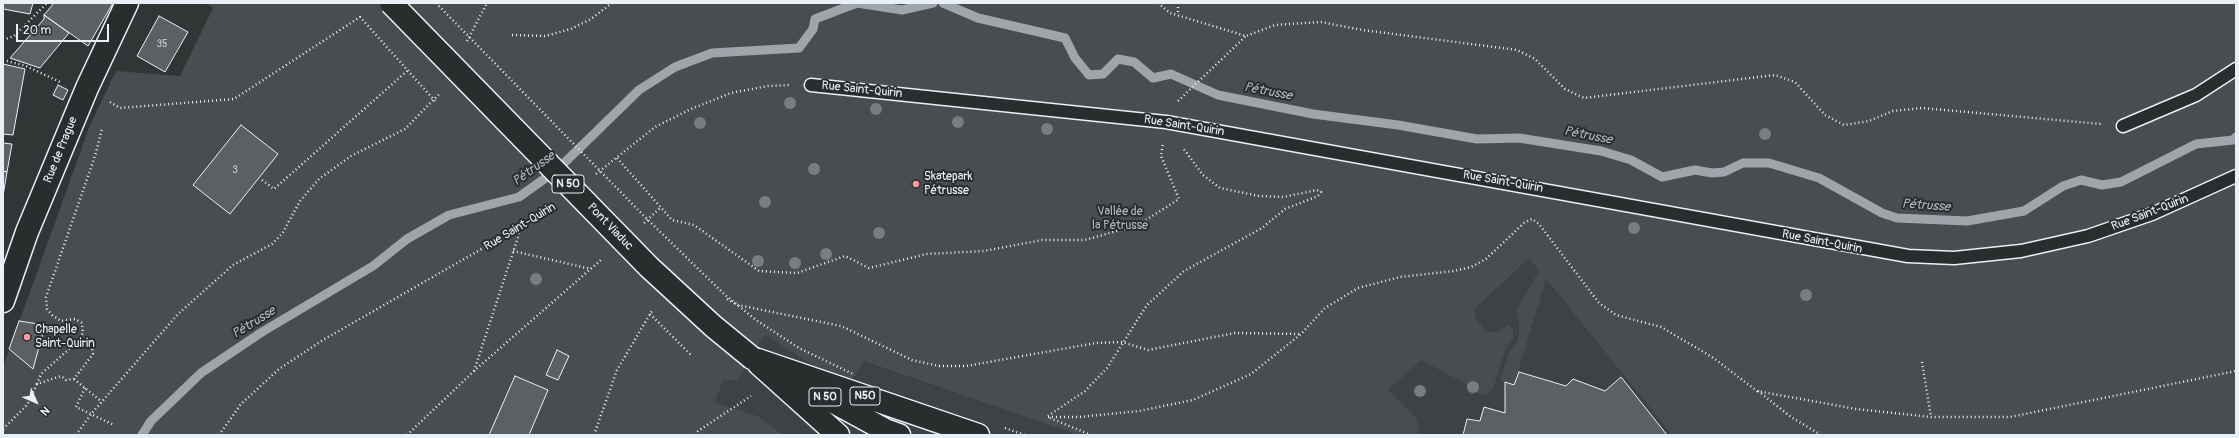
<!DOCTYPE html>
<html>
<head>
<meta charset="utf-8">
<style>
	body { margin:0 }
	#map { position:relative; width:2239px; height:438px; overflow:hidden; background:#323536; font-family:Pangolin,sans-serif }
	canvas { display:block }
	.frame { position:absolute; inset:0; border:4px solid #e8f1f8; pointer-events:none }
	.north { position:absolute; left:16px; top:382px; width:40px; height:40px; -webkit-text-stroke:3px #2a2d2e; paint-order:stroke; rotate:135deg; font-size:11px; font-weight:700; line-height:16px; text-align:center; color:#e8f1f8 }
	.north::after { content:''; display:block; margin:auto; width:14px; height:18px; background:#e8f1f8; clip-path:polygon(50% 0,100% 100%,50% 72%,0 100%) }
	.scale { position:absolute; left:16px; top:24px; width:93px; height:18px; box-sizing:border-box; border:2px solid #e8f1f8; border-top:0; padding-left:5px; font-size:12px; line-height:14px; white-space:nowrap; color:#e8f1f8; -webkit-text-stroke:3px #2a2d2e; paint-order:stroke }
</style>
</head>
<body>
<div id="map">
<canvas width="2239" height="438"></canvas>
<div class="frame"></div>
<div class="north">N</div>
<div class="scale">20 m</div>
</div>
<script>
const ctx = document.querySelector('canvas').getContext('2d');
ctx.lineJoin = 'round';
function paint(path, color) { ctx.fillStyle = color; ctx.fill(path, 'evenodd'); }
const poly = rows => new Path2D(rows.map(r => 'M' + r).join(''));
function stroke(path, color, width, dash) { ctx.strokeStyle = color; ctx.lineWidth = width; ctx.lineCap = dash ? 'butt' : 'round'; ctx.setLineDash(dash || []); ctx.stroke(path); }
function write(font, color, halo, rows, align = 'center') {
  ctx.font = font + ' Pangolin,sans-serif'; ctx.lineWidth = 4; ctx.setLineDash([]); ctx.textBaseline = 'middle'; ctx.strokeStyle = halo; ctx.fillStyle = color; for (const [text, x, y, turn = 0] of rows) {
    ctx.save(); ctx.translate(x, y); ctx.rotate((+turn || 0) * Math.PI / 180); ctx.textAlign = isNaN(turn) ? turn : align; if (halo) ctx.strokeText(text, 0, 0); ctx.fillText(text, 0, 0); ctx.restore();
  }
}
paint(poly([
	[1529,258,1672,435,1375,435,1388,390],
	[765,335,814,366,852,381,862,361,1078,435,783,435,758,416,715,404,723,380,752,358]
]), '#3f4244');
paint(poly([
	[206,3,2236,3,2236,435,1672,435,1546,279,1514,385,1500,381,1509,352,1518,341,1519,327,1517,309,1539,271,1529,258,1474,310,1476,319,1486,331,1493,333,1501,331,1507,325,1513,328,1513,338,1505,350,1493,389,1485,395,1477,393,1471,395,1466,390,1466,384,1421,360,1388,390,1417,419,1419,429,1417,435,1078,435,863,361,851,381,814,366,765,335,737,381,723,380,715,403,758,416,783,435,3,435,3,367,90,125,116,71,180,76,213,8]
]), '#494d4f');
stroke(poly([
	[943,3,978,18,1065,38,1075,58,1089,75,1103,74,1118,59,1134,62,1153,78,1171,74,1218,95,1313,114,1398,125,1477,139,1519,138,1601,151,1631,160,1662,177,1695,170,1712,173,1724,172,1743,163,1769,163,1819,178,1882,213,1897,218,1967,221,2024,211,2063,186,2081,180,2102,185,2121,182,2196,144,2233,140,2236,137],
	[142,435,151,421,201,373,262,332,373,266,407,239,449,215,519,197,558,169,639,90,675,67,712,53,799,48,813,29,815,19,857,3,902,10,933,3]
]), '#9fa5aa', 9);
const building = poly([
	[3,3,33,3,30,14,3,9,3,3],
	[54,3,113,3,88,46,44,15,54,3],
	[44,15,69,33,40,68,10,58,44,19,44,15],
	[159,16,188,32,165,72,137,56,159,16],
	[3,64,25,69,13,135,3,134,3,64],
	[58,85,68,90,63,100,53,95,58,85],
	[241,125,278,154,230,214,193,185,241,125],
	[3,143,12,144,7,172,3,171,3,143],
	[3,171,7,172,3,196,3,171],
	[19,321,45,325,33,369,9,349,19,321],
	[557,350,569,356,558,380,546,375,557,350],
	[1519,372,1566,386,1573,379,1605,391,1621,377,1667,435,1463,435,1467,419,1480,421,1484,407,1505,413,1505,382,1514,385,1519,372],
	[515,376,548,390,529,435,489,435,515,376]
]);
paint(building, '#5c6063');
stroke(building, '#e8f1f8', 1);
const service = poly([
	[811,85,1166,122,1908,256,1954,258,2021,251,2088,236,2152,214,2236,176],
	[2123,126,2196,95,2236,69]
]);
const tertiary = poly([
	[3,301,27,232,87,88,127,3]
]);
const primary = poly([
	[752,358,978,435],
	[759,364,838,435],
	[808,388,885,430,899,435]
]);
stroke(service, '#e8f1f8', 15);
stroke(tertiary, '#e8f1f8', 25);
stroke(primary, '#e8f1f8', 25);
stroke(poly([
	[1158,3,1170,13,1246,36,1275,25,1321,22,1363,30,1517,50,1535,59,1565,89,1584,98,1775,75,1795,82,1825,115,1844,125,1869,121,1893,111,1922,108,2101,124],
	[1178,3,1178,15],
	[512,35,545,36,571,29,591,19,612,3],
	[3,40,14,36,47,3],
	[467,41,487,3],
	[3,60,26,66,60,82],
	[1178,101,1246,36],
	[110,102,120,108,234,99,360,17,435,101],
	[617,158,672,220,694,225,759,271,797,273,845,256,869,268,927,254,984,251,1042,240,1085,240,1138,225,1179,199,1161,156,1163,143],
	[596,174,655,127,691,109,731,93,768,86,789,85],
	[262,180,274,189,407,71],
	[644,223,661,207],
	[513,251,591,269],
	[727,299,738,305,841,326,912,360,939,366,966,366,1096,343,1122,342,1148,350,1235,333,1301,334],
	[650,314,692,356],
	[76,343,86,342,92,347,93,354,74,379,66,380,61,376,37,384,41,374,76,343,83,333,82,323,75,319,61,321,52,315,47,309,46,297,95,156,102,129],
	[1922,362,1931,417],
	[474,371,521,228],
	[74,379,102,402],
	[85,388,76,407,114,425],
	[1758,391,1791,417,1821,435],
	[1048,416,1085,391,1107,368,1147,305,1184,271,1262,228,1285,209,1318,196,1321,192,1317,190,1283,197,1259,196,1220,188,1203,175,1183,148],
	[1048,417,1079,417,1139,411,1193,400,1251,374,1301,334,1325,308,1358,288,1400,277,1454,271,1471,267,1486,259,1524,223,1532,219,1539,224,1599,303,1616,315,1661,327,1712,357,1757,391,1856,409,1931,417,2010,417,2236,371],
	[1050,418,1091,435],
	[1005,428,1025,435],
	[3,429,27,405,37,384],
	[76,435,92,413,178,314,233,265,272,244,282,234,300,201,319,179,351,156,405,129,440,93],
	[219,435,241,404,279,369,323,340,553,208],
	[407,435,474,371,602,259],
	[594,435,617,370,653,309],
	[695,435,698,431,751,396]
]), '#e8f1f8', 2.5, [1, 3]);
stroke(service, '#2a2d2e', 12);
stroke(tertiary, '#2a2d2e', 22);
stroke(primary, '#2a2d2e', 22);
const primaryBridge = poly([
	[391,3,649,267,713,326,752,358]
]);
stroke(primaryBridge, '#e8f1f8', 25, []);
stroke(poly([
	[436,3,646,218,724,294,756,320,799,348,855,375]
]), '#e8f1f8', 2.5, [1, 3]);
stroke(primaryBridge, '#2a2d2e', 22);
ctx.fillStyle = '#777d80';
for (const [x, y] of [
	[790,103],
	[876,109],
	[958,122],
	[700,123],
	[1047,129],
	[1765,134],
	[814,169],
	[765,202],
	[1634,228],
	[879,233],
	[826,254],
	[758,261],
	[795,263],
	[536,279],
	[1806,295],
	[1473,387],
	[1420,391]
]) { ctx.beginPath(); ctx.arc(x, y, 6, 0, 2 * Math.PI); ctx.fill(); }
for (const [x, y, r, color] of [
	[916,184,4,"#ff9aa2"],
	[27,337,4,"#ff9aa2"]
]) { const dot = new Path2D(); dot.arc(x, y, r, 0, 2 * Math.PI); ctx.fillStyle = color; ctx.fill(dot); stroke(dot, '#2a2d2e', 1.5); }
write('10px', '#c5cdd3', null, [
	["35",162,44],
	["3",235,170]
]);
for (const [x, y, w] of [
	[568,184,32],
	[865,396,30],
	[825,397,32]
]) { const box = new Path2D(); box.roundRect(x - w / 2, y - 9, w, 18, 3); ctx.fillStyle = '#2a2d2e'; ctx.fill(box); stroke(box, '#e8f1f8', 1); }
write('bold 11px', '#e8f1f8', null, [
	["N 50",568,184],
	["N50",865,396],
	["N 50",825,397]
]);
write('12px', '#e8f1f8', '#2a2d2e', [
	["Rue Saint-Quirin",862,90,6],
	["Rue Saint-Quirin",1184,126,9],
	["Rue de Prague",61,150,-68],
	["Rue Saint-Quirin",1503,182,10],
	["Rue Saint-Quirin",2150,213,-21],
	["Rue Saint-Quirin",520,227,-31],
	["Pont Viaduc",610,227,46],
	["Rue Saint-Quirin",1822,242,11]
]);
write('12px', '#e8f1f8', '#2a2d2e', [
	["Skatepark",924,177],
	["Pétrusse",924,191],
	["Chapelle",35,330],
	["Saint-Quirin",35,344]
], 'left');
write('12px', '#b0b8bd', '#2a2d2e', [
	["Vallée de",1120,212],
	["la Pétrusse",1120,226]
]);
write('italic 13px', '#b1b8be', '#2a2d2e', [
	["Pétrusse",1268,92,11],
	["Pétrusse",1588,136,11],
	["Pétrusse",534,169,-36],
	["Pétrusse",1926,206,4],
	["Pétrusse",254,323,-32]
]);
</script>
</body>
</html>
